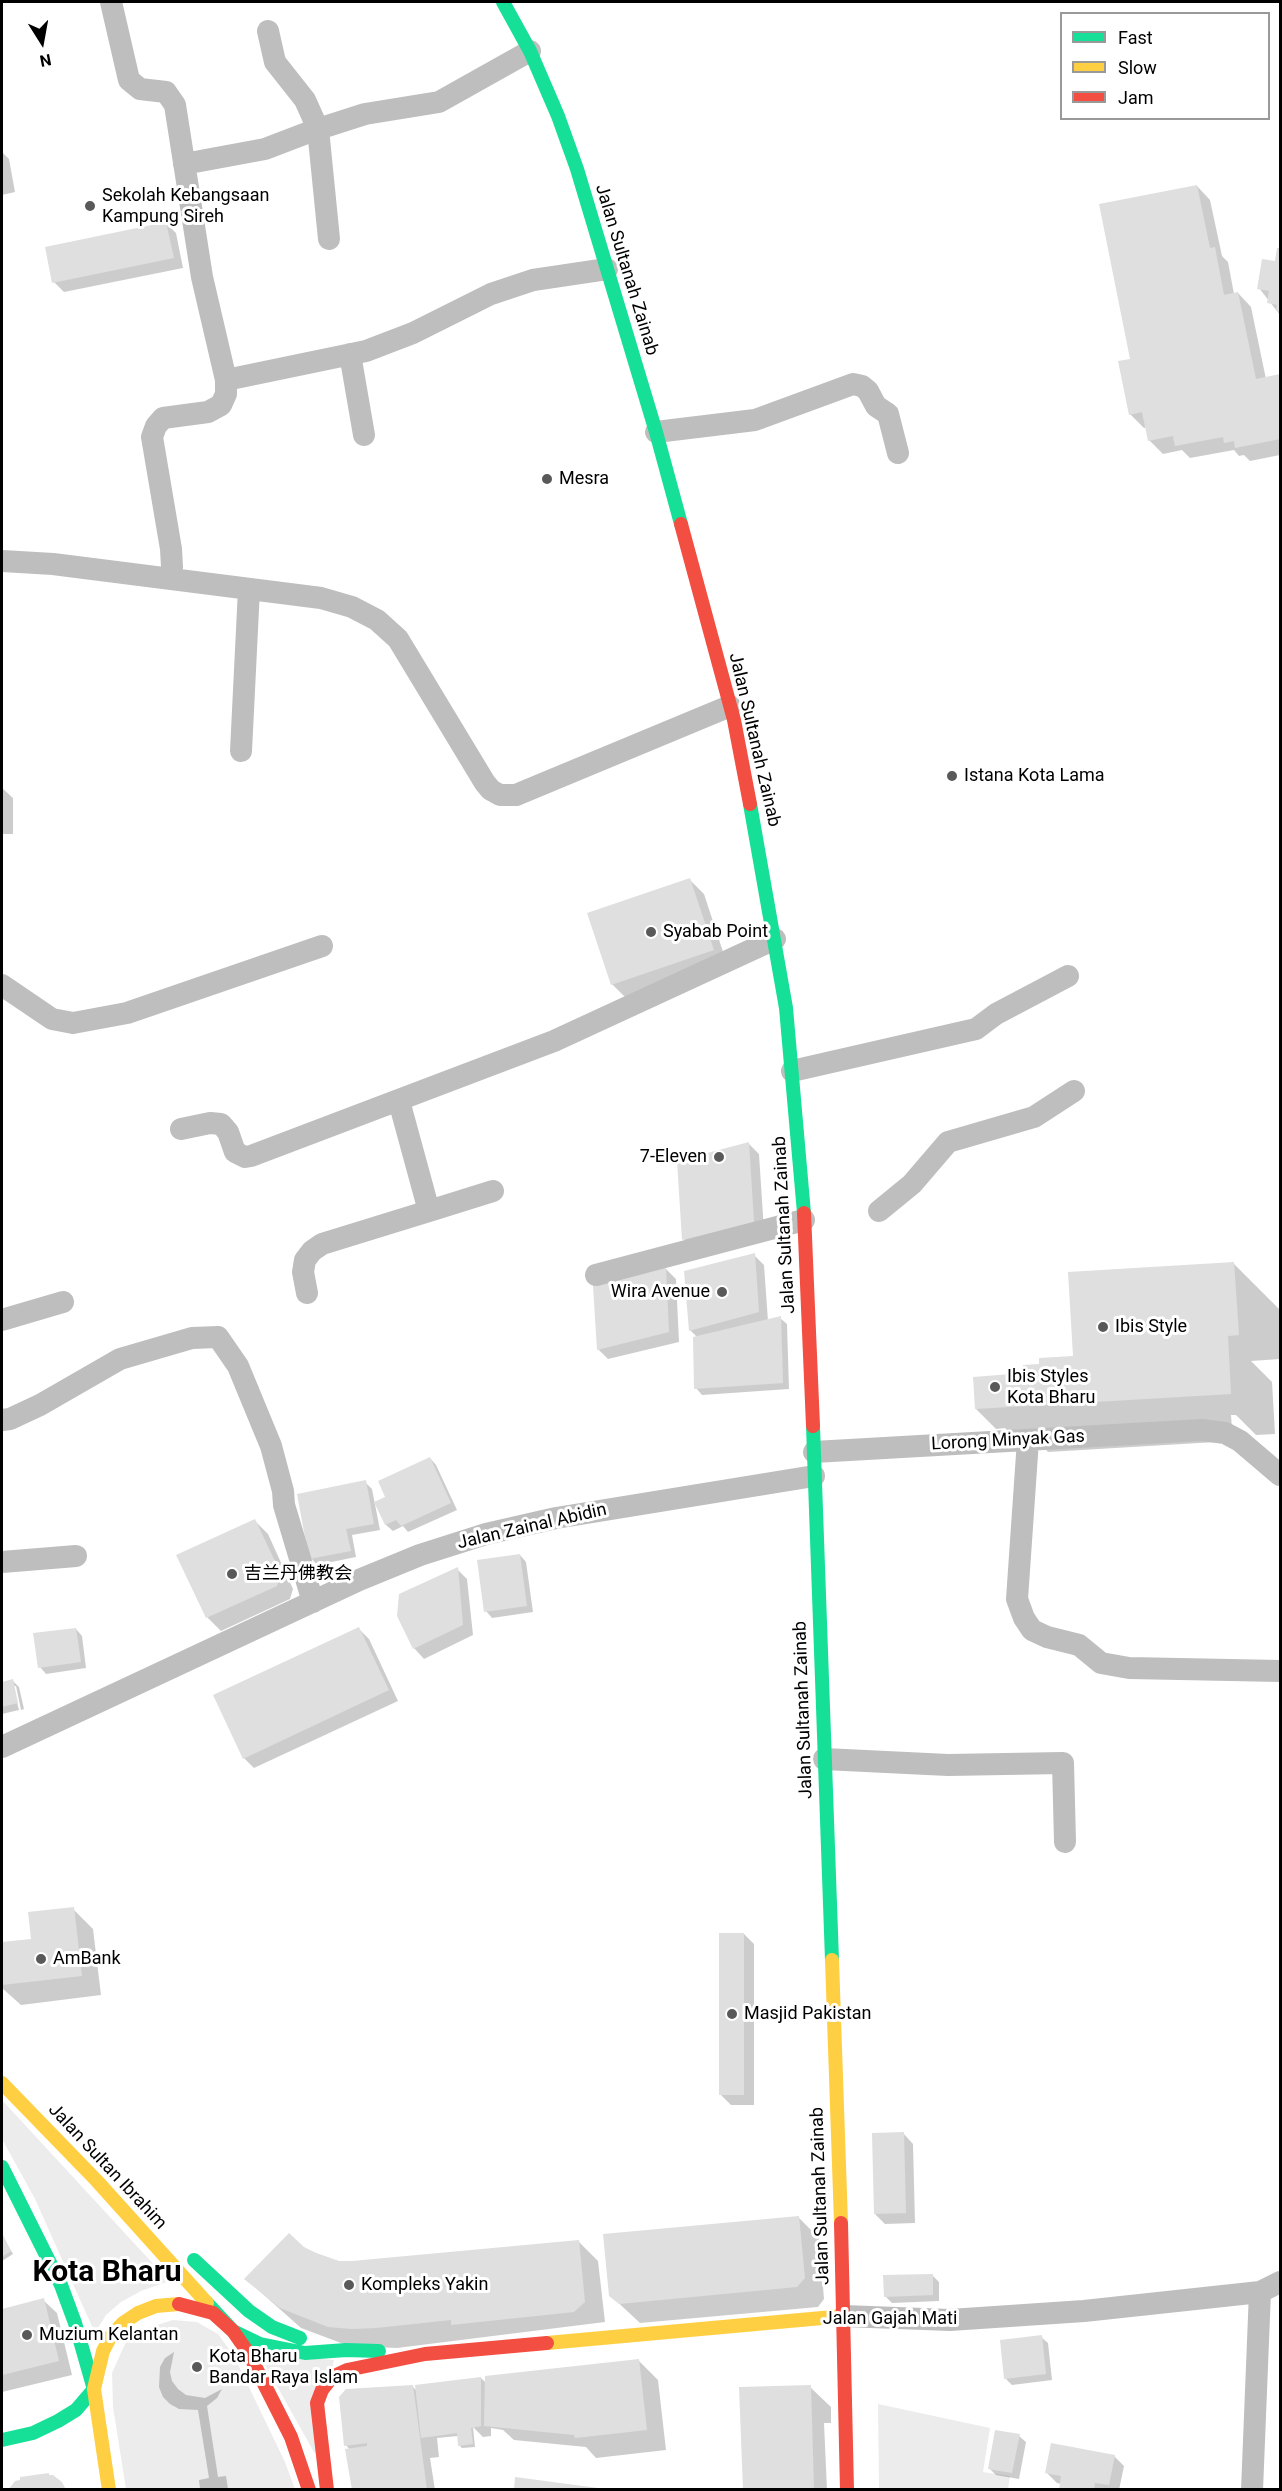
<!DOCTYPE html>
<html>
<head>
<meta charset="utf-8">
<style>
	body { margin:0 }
	#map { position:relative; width:1282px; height:2491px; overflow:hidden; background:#fff; font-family:Roboto,sans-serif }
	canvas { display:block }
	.frame { position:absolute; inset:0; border:3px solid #000; pointer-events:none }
	.legend { position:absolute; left:1060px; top:12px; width:210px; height:108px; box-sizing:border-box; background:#fff; border:2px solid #999; margin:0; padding:8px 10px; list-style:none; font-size:18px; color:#000 }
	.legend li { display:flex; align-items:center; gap:12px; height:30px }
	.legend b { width:30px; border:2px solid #999 }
	.north { position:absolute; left:12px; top:12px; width:60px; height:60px; -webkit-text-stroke:4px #fff; paint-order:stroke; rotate:169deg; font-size:16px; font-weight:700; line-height:24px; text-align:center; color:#000 }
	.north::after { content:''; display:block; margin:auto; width:21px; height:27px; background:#000; clip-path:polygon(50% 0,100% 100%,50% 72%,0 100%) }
</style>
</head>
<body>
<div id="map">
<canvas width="1282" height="2491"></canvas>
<div class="frame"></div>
<ul class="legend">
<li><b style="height:8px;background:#16e098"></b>Fast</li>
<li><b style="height:8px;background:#ffcf43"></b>Slow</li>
<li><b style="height:8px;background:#f24e42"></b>Jam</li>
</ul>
<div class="north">N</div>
</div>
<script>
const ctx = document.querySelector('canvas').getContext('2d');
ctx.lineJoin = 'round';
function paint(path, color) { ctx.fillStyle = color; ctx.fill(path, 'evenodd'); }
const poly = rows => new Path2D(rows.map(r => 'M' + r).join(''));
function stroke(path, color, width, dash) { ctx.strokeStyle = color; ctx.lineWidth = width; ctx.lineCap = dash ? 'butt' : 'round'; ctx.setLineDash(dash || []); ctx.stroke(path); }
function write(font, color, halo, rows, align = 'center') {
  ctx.font = font + ' Roboto,"Noto Sans SC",sans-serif'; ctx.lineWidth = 6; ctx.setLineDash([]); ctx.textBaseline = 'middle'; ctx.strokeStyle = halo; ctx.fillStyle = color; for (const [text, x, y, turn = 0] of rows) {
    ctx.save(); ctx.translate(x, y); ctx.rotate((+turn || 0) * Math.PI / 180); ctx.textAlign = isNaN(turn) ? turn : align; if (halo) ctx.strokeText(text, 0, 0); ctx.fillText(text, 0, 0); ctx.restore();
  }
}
paint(poly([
	[2,2100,169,2281,141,2291,121,2302,106,2315,95,2333,35,2199,2,2139],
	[173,2320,197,2322,218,2334,234,2356,285,2462,295,2489,126,2489,113,2407,112,2373,125,2344,147,2328],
	[259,2354,334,2360,315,2454],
	[878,2404,990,2428,983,2472,1010,2476,1008,2489,879,2489]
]), '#ececec');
paint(poly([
	[174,2352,170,2372,172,2381,178,2389,186,2395,205,2398,222,2389,217,2398,207,2406,218,2477,226,2476,228,2489,200,2489,199,2480,209,2478,198,2410,179,2409,170,2404,163,2397,159,2387,160,2367,165,2358]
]), '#bfbfbf');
paint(poly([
	[2,152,9,159,15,192,2,195],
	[1197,186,1210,200,1222,256,1228,262,1234,294,1238,293,1251,307,1266,379,1280,376,1280,455,1250,461,1244,455,1239,456,1234,450,1190,458,1182,450,1163,454,1149,440,1147,427,1144,428,1130,414,1131,360],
	[166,223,176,233,183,268,64,292,54,282],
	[1278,249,1280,250,1280,315,1259,288,1276,263],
	[2,788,13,798,13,834,2,834],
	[690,880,704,894,727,964,626,998,612,984],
	[749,1144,759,1154,764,1231,694,1250,684,1240],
	[754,1255,764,1265,768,1321,780,1318,787,1324,789,1389,702,1395,696,1388,697,1337,690,1330],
	[1234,1264,1279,1309,1280,1359,1251,1361,1272,1382,1275,1434,1256,1435,1236,1415,1231,1415,1233,1441,1048,1452,1039,1442,1020,1443,1005,1428,996,1429,976,1409,1041,1365,1074,1357],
	[666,1269,676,1279,679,1342,608,1359,598,1349],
	[430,1458,436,1465,457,1510,408,1532,403,1526,393,1531,386,1525,376,1503,387,1498],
	[365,1482,372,1489,380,1530,352,1535,356,1557,317,1565,311,1558],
	[255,1521,268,1534,293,1589,290,1599,221,1631,207,1617],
	[520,1555,526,1562,533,1612,492,1618,486,1611],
	[457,1569,467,1579,473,1635,424,1659,414,1648],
	[76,1629,82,1636,86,1668,46,1674,40,1667],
	[359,1629,369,1639,398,1701,254,1768,244,1758],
	[13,1681,19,1687,24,1709,21,1710,16,1686,13,1686,19,1710,2,1714,2,1683],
	[73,1909,93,1929,101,1995,21,2005,2,1988,2,1943,32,1940],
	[744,1934,754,1944,754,2105,731,2105,721,2095],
	[903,2133,913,2144,915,2223,885,2224,875,2214],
	[799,2218,819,2238,824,2299,818,2307,640,2323,610,2295],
	[2,2235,13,2254,2,2261],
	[578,2241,598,2261,605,2322,397,2348,349,2346,301,2328,246,2279,303,2248,339,2262,352,2263],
	[932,2275,939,2282,939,2301,892,2303,885,2296],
	[43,2300,57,2313,72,2375,2,2392,2,2310],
	[1041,2337,1048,2343,1052,2380,1012,2385,1006,2379],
	[638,2360,658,2380,666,2450,596,2458,586,2447,514,2440,503,2430,491,2428,491,2436,483,2437,473,2427,475,2447,462,2448,459,2445,458,2436,437,2438,439,2457,430,2458,435,2490,353,2490,350,2450,346,2445,412,2386,417,2391,481,2378,486,2383],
	[810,2387,831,2407,831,2423,824,2423,827,2490,744,2490],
	[1019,2436,1026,2442,1019,2479,996,2475,989,2468],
	[1114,2456,1124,2466,1119,2490,1060,2490,1061,2484,1057,2483,1047,2473]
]), '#0003');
paint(poly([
	[1197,185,1210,248,1215,247,1224,295,1238,292,1256,379,1280,374,1280,439,1235,448,1234,441,1224,443,1223,437,1175,446,1173,436,1148,441,1142,412,1129,415,1118,361,1130,359,1099,204],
	[166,222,174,258,52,283,45,247],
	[1277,248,1280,248,1280,312,1276,311,1277,305,1267,303,1269,291,1257,289,1262,259,1275,261],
	[690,878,714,950,611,985,587,913],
	[749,1142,754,1222,682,1240,677,1161],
	[755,1253,759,1312,689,1331,684,1271],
	[1234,1262,1239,1335,1228,1336,1231,1394,975,1409,973,1377,1024,1373,1023,1365,1039,1364,1039,1358,1073,1356,1068,1272],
	[666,1267,669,1332,597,1350,593,1286],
	[781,1316,783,1383,694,1389,693,1337],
	[430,1457,451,1503,401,1526,396,1520,385,1525,374,1502,385,1497,378,1481],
	[366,1480,374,1524,346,1529,351,1551,309,1559,297,1494],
	[255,1519,281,1574,277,1586,206,1618,176,1555],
	[520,1554,527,1606,484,1612,477,1560],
	[458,1567,463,1625,413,1649,397,1616,399,1594],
	[359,1627,389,1690,243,1759,213,1695],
	[76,1628,81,1662,38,1668,33,1633],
	[13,1679,18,1703,2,1707,2,1682],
	[74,1907,82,1976,2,1985,2,1942,31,1939,28,1912],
	[719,1933,744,1933,744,2095,719,2095],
	[904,2132,906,2213,874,2214,872,2133],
	[799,2216,805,2278,797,2287,619,2304,609,2296,603,2234],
	[2,2233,11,2251,2,2257],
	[289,2233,304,2247,316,2253,339,2261,352,2261,579,2240,585,2302,574,2312,451,2325,451,2320,376,2328,352,2329,328,2327,280,2308,244,2279],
	[933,2274,933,2295,884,2297,883,2275],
	[44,2298,59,2361,2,2375,2,2309],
	[1042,2335,1046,2374,1004,2379,1000,2340],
	[639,2359,647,2430,575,2438,574,2435,484,2426,485,2376],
	[481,2377,481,2426,471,2428,473,2444,458,2446,457,2433,421,2438,415,2385],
	[413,2385,427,2490,352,2490,345,2449,367,2446,367,2443,344,2446,339,2397,346,2389],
	[811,2385,814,2490,743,2490,739,2387],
	[995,2430,1020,2434,1012,2473,988,2469],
	[1051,2443,1115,2455,1109,2485,1095,2483,1094,2490,1059,2490,1061,2476,1045,2473],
	[49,2473,49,2475,53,2475,62,2482,66,2490,8,2490,15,2481,20,2480,20,2477],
	[515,2477,598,2488,598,2490,514,2490]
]), '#dfdfdf');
stroke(poly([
	[111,2,129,80,140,89,166,92,175,105,202,277,226,380,226,394,221,405,208,412,163,418,156,426,152,437,171,549,172,567,170,579],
	[268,31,275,62,305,100,318,129,329,239],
	[184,164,265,149,312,131,365,114,439,102,530,51],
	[350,354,364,435],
	[226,380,366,351,413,333,491,294,533,280,607,269],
	[656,432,755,420,853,384,862,386,868,391,876,406,888,414,898,453],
	[2,561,53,564,321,598,352,607,377,620,398,639,485,783,491,790,500,795,516,795,730,706],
	[241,751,249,589],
	[2,985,52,1019,73,1023,127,1013,322,946],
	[792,1071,976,1029,996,1014,1068,976],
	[181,1129,210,1123,221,1124,228,1132,235,1152,245,1157,251,1156,554,1041,775,939],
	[429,1211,493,1191],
	[879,1211,912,1184,948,1142,1034,1117,1074,1091],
	[596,1275,804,1220],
	[307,1293,303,1272,305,1260,312,1251,322,1244,429,1211,399,1101],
	[2,1320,63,1302],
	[2,1420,10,1419,40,1405,120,1359,192,1338,218,1337,238,1366,271,1446,283,1491,284,1505,313,1602],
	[1028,1440,1017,1599,1024,1618,1032,1630,1047,1637,1079,1645,1101,1663,1129,1668,1280,1671],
	[814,1452,1202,1430,1225,1433,1240,1441,1280,1475],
	[2,1562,76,1556],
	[2,1747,359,1580,420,1555,486,1534,556,1518,814,1476],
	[824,1759,948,1765,1063,1763,1065,1842],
	[844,2316,950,2320,1084,2311,1260,2292,1280,2282],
	[1252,2490,1260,2292]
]), '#bebebe', 22);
stroke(poly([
	[503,2,530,51,558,116,577,169,656,432,681,524],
	[750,804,786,1008,804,1213],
	[813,1426,832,1960],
	[2,2167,61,2285,75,2323,93,2386],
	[194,2260,249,2311,272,2327,300,2338],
	[207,2303,233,2331,260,2344,305,2353,346,2350,379,2351],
	[2,2440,33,2433,58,2421,76,2410,94,2389]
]), '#16e098', 14);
stroke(poly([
	[832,1960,841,2223],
	[2,2083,97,2181,207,2303],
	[547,2343,844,2316],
	[109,2490,94,2389,103,2351,111,2336,123,2323,138,2313,156,2306,179,2304]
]), '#ffcf43', 14);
stroke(poly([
	[681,524,734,720,750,804],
	[804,1213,813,1426],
	[841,2223,847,2490],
	[179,2304,213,2313,233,2331,249,2354,291,2437,309,2490],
	[327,2490,317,2403,322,2390,332,2377,347,2370,425,2354,547,2343]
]), '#f24e42', 14);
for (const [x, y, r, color] of [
	[90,206,6,"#595959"],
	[547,479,6,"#595959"],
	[952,776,6,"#595959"],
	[651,932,6,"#595959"],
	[719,1157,6,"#595959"],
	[722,1292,6,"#595959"],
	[1103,1327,6,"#595959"],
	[995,1387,6,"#595959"],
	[232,1574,6,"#595959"],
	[41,1959,6,"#595959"],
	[732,2014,6,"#595959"],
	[349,2285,6,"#595959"],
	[27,2335,6,"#595959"],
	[197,2367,6,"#595959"]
]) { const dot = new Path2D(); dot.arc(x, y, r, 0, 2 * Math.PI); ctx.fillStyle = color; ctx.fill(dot); stroke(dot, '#fff', 2); }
write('18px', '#000', '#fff', [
	["Sekolah Kebangsaan",102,196],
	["Kampung Sireh",102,217],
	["Mesra",559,479],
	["Istana Kota Lama",964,776],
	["Syabab Point",663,932],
	["7-Eleven",707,1157,"right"],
	["Wira Avenue",710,1292,"right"],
	["Ibis Style",1115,1327],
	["Ibis Styles",1007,1377],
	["Kota Bharu",1007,1398],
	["吉兰丹佛教会",244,1574],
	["AmBank",53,1959],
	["Masjid Pakistan",744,2014],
	["Kompleks Yakin",361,2285],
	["Muzium Kelantan",39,2335],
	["Kota Bharu",209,2357],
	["Bandar Raya Islam",209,2378]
], 'left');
write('18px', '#000', '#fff', [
	["Jalan Sultanah Zainab",626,270,73],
	["Jalan Sultanah Zainab",754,740,77],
	["Jalan Sultanah Zainab",785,1225,-93],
	["Lorong Minyak Gas",1008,1441,-3],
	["Jalan Zainal Abidin",532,1527,-13],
	["Jalan Sultanah Zainab",804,1710,-92],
	["Jalan Sultan Ibrahim",107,2167,47],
	["Jalan Sultanah Zainab",821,2196,-92],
	["Jalan Gajah Mati",890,2319]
]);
write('bold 30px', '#000', '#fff', [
	["Kota Bharu",107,2273]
]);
</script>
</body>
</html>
